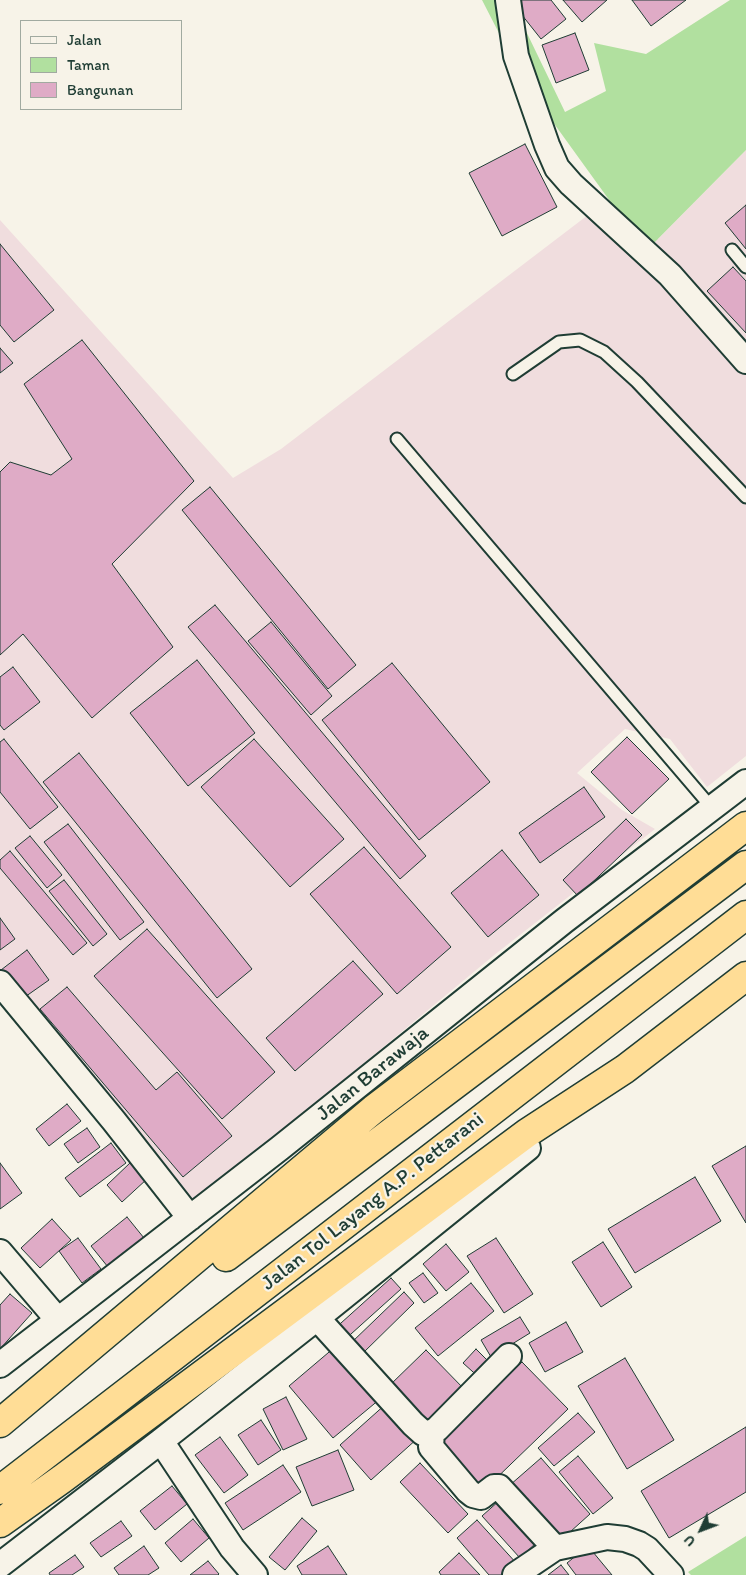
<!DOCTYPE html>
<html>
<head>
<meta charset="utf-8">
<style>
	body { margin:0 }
	#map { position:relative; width:746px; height:1575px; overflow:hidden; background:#f7f3e8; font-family:Itim,sans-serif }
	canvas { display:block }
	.legend { position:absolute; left:20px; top:20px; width:162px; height:90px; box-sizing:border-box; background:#f7f3e8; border:1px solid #a1aaa0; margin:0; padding:6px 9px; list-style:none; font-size:15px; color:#1f3d34 }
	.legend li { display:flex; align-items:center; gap:10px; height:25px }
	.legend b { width:25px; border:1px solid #a1aaa0 }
	.north { position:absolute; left:676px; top:1505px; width:50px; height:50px; -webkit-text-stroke:4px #f7f3e8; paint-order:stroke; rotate:227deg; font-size:14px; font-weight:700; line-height:20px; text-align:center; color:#1f3d34 }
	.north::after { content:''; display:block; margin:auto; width:18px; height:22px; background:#1f3d34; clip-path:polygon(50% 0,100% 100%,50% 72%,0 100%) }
</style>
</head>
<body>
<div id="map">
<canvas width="746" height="1575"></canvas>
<ul class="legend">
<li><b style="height:6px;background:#f7f3e8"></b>Jalan</li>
<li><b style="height:14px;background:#b1e09f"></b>Taman</li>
<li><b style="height:14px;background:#dfabc6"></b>Bangunan</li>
</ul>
<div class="north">U</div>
</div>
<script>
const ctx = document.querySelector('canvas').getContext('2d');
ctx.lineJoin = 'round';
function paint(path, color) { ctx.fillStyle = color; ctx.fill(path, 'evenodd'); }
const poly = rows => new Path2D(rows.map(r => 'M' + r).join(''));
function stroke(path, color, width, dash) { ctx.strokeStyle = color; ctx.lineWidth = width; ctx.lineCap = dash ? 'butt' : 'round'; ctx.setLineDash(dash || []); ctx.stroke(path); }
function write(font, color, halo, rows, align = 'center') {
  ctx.font = font + ' Itim,sans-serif'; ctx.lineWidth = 4.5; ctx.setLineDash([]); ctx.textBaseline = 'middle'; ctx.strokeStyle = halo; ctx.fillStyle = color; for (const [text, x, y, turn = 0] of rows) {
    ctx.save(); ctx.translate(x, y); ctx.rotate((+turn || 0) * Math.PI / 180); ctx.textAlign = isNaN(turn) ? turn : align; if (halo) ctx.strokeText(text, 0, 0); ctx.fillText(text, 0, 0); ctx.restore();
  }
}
paint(poly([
	[746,150,746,756,707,787,670,739,625,729,577,773,622,810,655,829,493,956,234,1171,189,1201,0,975,0,220,233,478,281,449,609,199,658,239]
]), '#f0ddde');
paint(poly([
	[482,0,511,0,565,112,606,91,594,43,646,54,730,0,746,0,746,150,646,251,524,82],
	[746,1536,746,1575,691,1575,688,1572]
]), '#b1e09f');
const building = poly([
	[510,0,551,0,566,19,541,39,510,0],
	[563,0,607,0,582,22,563,0],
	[632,0,686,0,651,26,632,0],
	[575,33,589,70,556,83,542,45,575,33],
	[525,144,557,207,502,236,469,173,525,144],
	[746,205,746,249,725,223,746,205],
	[0,244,54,310,14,342,0,325,0,244],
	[733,267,746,281,746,333,707,291,733,267],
	[82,340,194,481,112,564,173,647,92,718,23,634,0,655,0,472,10,462,51,475,72,459,24,384,82,340],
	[0,348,13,363,0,373,0,348],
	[210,487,356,665,328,689,182,510,210,487],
	[215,605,426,856,400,879,188,627,215,605],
	[271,622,332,696,311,715,248,641,271,622],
	[197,660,255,733,188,786,130,713,197,660],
	[392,663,490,782,419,840,322,720,392,663],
	[13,667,40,702,4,730,0,725,0,677,13,667],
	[627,737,669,779,632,814,591,772,627,737],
	[4,739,58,807,30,829,0,792,0,742,4,739],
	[254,739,344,839,290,887,201,787,254,739],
	[79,753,252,969,217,998,43,782,79,753],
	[584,787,605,817,540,863,519,833,584,787],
	[626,819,642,835,578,896,563,880,626,819],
	[68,824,144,922,120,940,44,842,68,824],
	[30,836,62,875,47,888,15,848,30,836],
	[364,847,451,947,397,994,310,894,364,847],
	[502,850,539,895,488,937,451,893,502,850],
	[10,851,87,943,73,955,0,868,0,860,10,851],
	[64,880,107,934,93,946,49,891,64,880],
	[0,918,15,939,0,950,0,918],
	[147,929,275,1072,222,1119,94,976,147,929],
	[27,950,49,980,22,999,1,970,27,950],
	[353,961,383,994,295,1071,266,1038,353,961],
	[67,987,156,1090,177,1072,232,1136,183,1177,40,1009,67,987],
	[67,1104,81,1121,49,1146,36,1129,67,1104],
	[87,1128,100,1147,78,1163,64,1144,87,1128],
	[111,1143,126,1163,80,1197,65,1178,111,1143],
	[746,1146,746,1223,712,1166,746,1146],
	[131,1162,147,1179,122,1202,107,1185,131,1162],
	[0,1163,22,1193,0,1209,0,1163],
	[695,1177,721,1221,635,1273,608,1229,695,1177],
	[127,1217,144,1238,108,1267,91,1246,127,1217],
	[52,1219,71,1240,40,1268,21,1248,52,1219],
	[78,1238,101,1269,82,1283,59,1251,78,1238],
	[496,1238,533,1294,504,1313,467,1256,496,1238],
	[603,1242,632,1287,601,1307,572,1262,603,1242],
	[446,1244,469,1272,446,1291,423,1264,446,1244],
	[423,1273,438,1293,424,1303,409,1283,423,1273],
	[391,1278,401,1289,341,1343,331,1332,391,1278],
	[471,1283,494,1311,438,1356,415,1328,471,1283],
	[404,1292,414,1303,362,1354,351,1343,404,1292],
	[10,1294,32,1313,0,1349,0,1305,10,1294],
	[520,1317,530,1333,491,1357,481,1340,520,1317],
	[566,1322,583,1352,545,1372,529,1343,566,1322],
	[335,1347,380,1399,333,1438,289,1386,335,1347],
	[476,1349,494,1367,482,1380,463,1363,476,1349],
	[426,1350,466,1391,429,1427,389,1386,426,1350],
	[625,1358,674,1440,627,1469,578,1386,625,1358],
	[522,1362,568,1409,483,1491,438,1443,522,1362],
	[286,1397,307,1439,283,1450,263,1409,286,1397],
	[387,1403,418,1438,371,1480,340,1445,387,1403],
	[578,1413,595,1432,554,1466,538,1448,578,1413],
	[261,1420,281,1450,258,1465,238,1435,261,1420],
	[746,1427,746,1492,669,1538,641,1491,746,1427],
	[220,1437,248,1475,224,1493,195,1455,220,1437],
	[338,1450,354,1490,312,1506,296,1467,338,1450],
	[578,1456,613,1498,593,1514,559,1472,578,1456],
	[541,1458,590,1514,560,1541,510,1485,541,1458],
	[420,1463,468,1514,448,1533,400,1482,420,1463],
	[283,1465,301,1492,243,1530,225,1503,283,1465],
	[172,1486,187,1504,155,1530,140,1511,172,1486],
	[500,1500,538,1541,520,1558,482,1516,500,1500],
	[302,1518,317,1531,285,1570,269,1557,302,1518],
	[193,1519,209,1538,181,1562,165,1543,193,1519],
	[477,1520,518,1565,506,1575,489,1575,457,1538,477,1520],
	[121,1521,132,1536,101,1557,90,1543,121,1521],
	[144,1546,159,1568,148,1575,119,1575,114,1568,144,1546],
	[328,1546,347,1575,302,1575,297,1566,328,1546],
	[588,1546,612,1575,576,1575,567,1563,588,1546],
	[459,1553,480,1575,441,1575,439,1572,459,1553],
	[75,1555,84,1567,72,1575,50,1575,49,1573,75,1555],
	[208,1561,219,1574,218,1575,190,1575,208,1561],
	[561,1565,569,1575,548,1575,561,1565]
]);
paint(building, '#dfabc6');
stroke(building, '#1f3d34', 1);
const lane = poly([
	[732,250,746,267],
	[513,374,559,342,580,340,604,352,637,382,746,497],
	[397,439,712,808]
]);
const street = poly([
	[508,0,516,56,547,145,557,168,571,184,670,275,746,361],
	[0,983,114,1121,190,1218],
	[0,1252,58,1320],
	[317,1318,413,1424,423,1433,432,1432,437,1429,509,1356],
	[0,1365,280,1148,564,921,746,782],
	[432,1432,431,1447,468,1491,473,1495,481,1497,494,1487,499,1487,555,1548],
	[161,1441,232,1548,255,1575],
	[0,1565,161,1441,317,1318,528,1148],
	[515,1575,555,1548,607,1537,625,1539,639,1544,647,1549,671,1575]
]);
const highway = poly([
	[226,1257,746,865],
	[0,1423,374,1109,746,826],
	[0,1490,746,915],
	[0,1523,62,1479,527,1133,625,1069,746,976]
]);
stroke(lane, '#1f3d34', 15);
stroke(street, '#1f3d34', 28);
stroke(highway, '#1f3d34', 31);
stroke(lane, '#f7f3e8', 11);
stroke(street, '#f7f3e8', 24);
stroke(highway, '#ffdd96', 28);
write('21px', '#1f3d34', '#f7f3e8', [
	["Jalan Barawaja",373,1074,-39],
	["Jalan Tol Layang A.P. Pettarani",373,1202,-38]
]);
</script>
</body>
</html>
